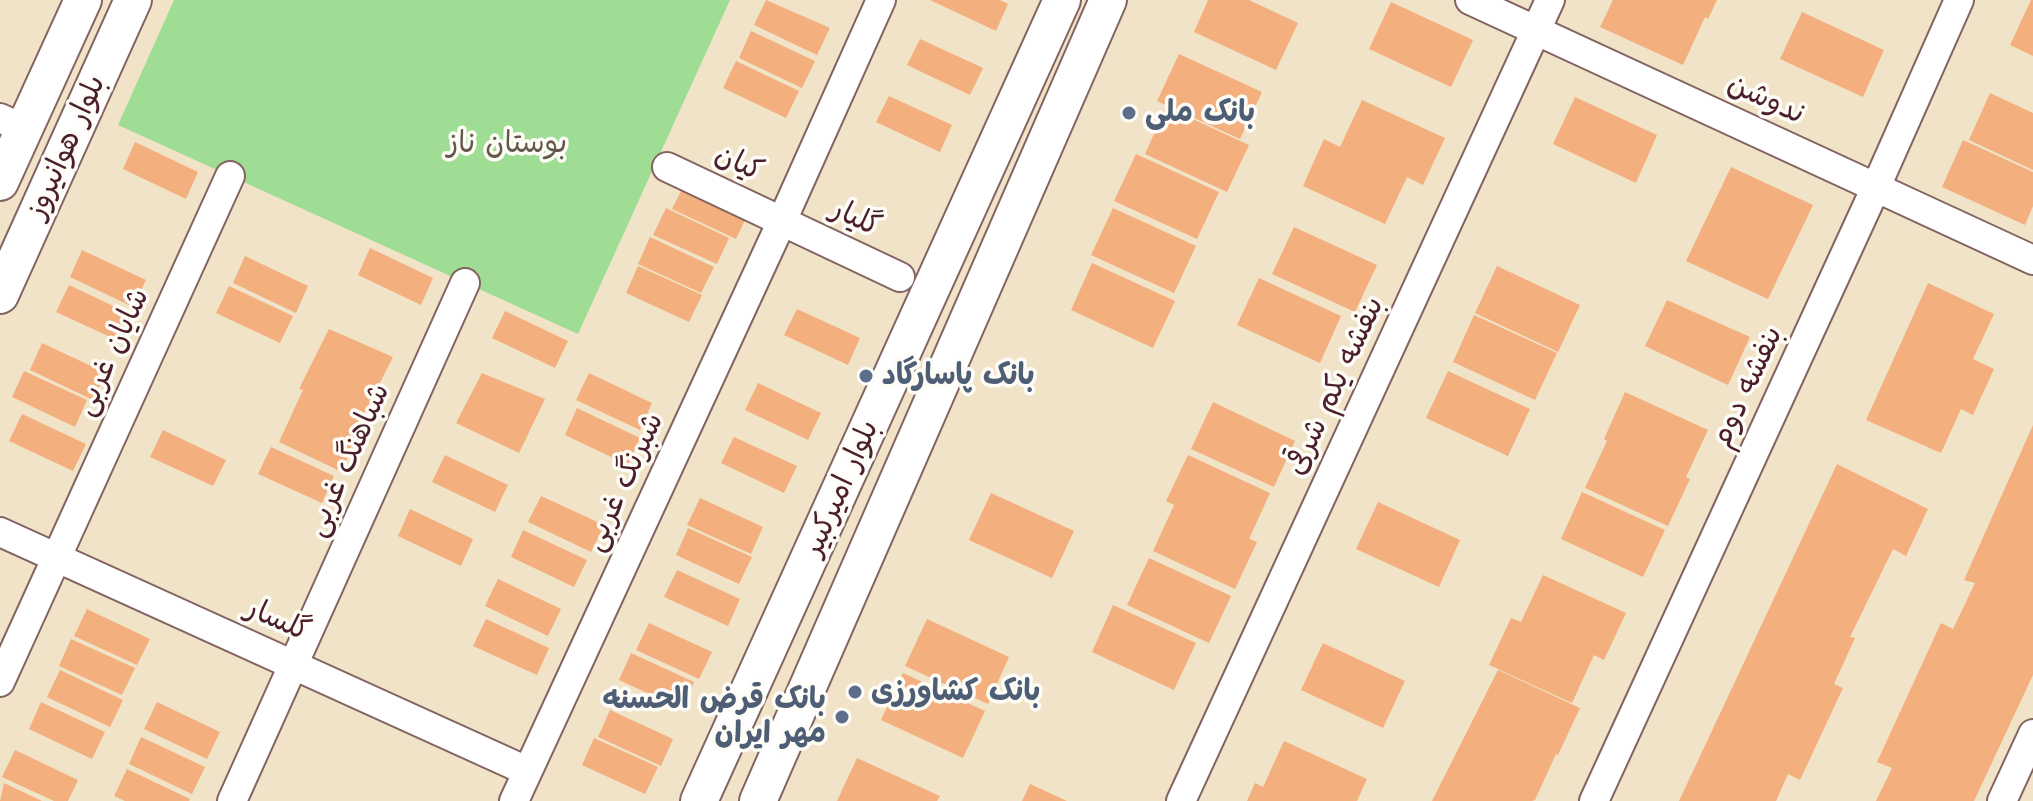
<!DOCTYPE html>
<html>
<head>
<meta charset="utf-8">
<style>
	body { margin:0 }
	canvas { display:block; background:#f1e3c7 }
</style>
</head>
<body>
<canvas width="2033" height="801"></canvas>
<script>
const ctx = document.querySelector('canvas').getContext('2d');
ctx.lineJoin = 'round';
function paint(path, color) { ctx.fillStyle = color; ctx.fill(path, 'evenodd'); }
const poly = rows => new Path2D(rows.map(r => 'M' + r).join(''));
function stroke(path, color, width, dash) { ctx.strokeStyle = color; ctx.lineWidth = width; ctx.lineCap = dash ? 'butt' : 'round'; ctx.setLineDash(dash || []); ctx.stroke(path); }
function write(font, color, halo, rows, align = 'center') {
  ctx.font = font + ' "Comic Neue","Playpen Sans Arabic",sans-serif'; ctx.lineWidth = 7; ctx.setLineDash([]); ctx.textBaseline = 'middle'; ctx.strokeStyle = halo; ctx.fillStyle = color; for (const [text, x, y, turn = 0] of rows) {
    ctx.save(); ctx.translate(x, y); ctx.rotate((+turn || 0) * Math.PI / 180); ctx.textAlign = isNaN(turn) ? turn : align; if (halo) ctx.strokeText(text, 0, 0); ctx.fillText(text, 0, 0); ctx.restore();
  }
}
paint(poly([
	[174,0,730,0,578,334,118,125]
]), '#9edd93');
paint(poly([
	[766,0,830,28,817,55,754,25],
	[930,0,1000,0,1008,4,996,31],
	[1208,0,1249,0,1298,23,1276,70,1194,32],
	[1613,0,1717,0,1708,19,1705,17,1683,65,1600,27],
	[2031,0,2033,0,2033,56,2010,45],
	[1391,2,1473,40,1451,87,1369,49],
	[1802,12,1884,50,1863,97,1780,59],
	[751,31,815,61,802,88,739,58],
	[920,39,983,68,970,95,907,65],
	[1179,54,1262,92,1240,139,1157,101],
	[736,61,799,91,786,118,723,88],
	[1990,93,2033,113,2033,170,1969,140],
	[889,96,952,125,940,152,876,122],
	[1575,97,1657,135,1636,183,1553,144],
	[1362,100,1445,138,1423,185,1407,177,1385,224,1303,186,1324,139,1340,147],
	[1166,107,1249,145,1227,192,1145,154],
	[1963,140,2033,172,2033,206,2025,225,1942,187],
	[135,142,198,172,186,199,123,169],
	[1136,154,1219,192,1197,239,1114,201],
	[1731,167,1813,205,1768,299,1686,261],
	[685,183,749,212,736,239,672,209],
	[666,208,729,238,717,264,653,235],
	[1113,208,1196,246,1174,293,1091,255],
	[1294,227,1377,265,1355,312,1272,274],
	[650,237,714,267,701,293,638,264],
	[370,248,433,278,421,305,358,275],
	[82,250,146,280,133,307,70,277],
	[245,256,308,286,296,313,233,283],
	[1092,263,1175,301,1153,348,1071,310],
	[638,266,702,295,689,322,626,293],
	[1497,266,1580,305,1558,352,1475,313],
	[1259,278,1341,316,1320,363,1237,325],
	[1928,283,1994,314,1973,359,1994,369,1973,415,1961,409,1941,453,1866,420],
	[69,285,132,315,119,341,56,312],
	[229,286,293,316,280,343,216,313],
	[1667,300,1750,337,1728,385,1645,346],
	[797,309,860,338,848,365,784,335],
	[505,311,568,341,555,368,492,338],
	[1474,315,1557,353,1535,400,1453,362],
	[329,329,393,357,362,418,342,472,279,442,303,390,299,389],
	[42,343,106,373,93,400,30,370],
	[24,371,87,400,75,427,12,397],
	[1448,371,1530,409,1508,456,1426,418],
	[482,373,545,399,519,453,456,423],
	[589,373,652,403,640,430,576,400],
	[758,383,821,413,808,440,745,410],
	[1625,392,1708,430,1686,477,1690,479,1668,526,1585,488,1607,441,1604,439],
	[1213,402,1295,441,1274,487,1191,449],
	[577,408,640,438,628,465,565,435],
	[22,414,86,444,73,471,9,441],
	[2033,425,2033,675,1974,801,1876,801,1892,768,1877,762,1941,623,1953,629,1975,583,1964,580],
	[163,430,226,460,213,486,150,457],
	[734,437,797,466,784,493,721,463],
	[271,447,334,476,322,503,258,474],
	[445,455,508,485,495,512,432,482],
	[1188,455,1270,493,1249,539,1257,542,1235,589,1153,551,1174,505,1166,501],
	[1837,464,1928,509,1906,556,1893,549,1850,637,1855,638,1834,684,1843,688,1800,780,1788,774,1776,801,1679,801],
	[1582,492,1665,530,1643,577,1561,539],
	[991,493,1074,531,1052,578,969,540],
	[541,496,604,525,591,552,528,522],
	[700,498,763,527,751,554,687,525],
	[1378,502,1460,540,1439,587,1356,549],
	[410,509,473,539,461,566,398,536],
	[688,528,752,557,739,584,676,555],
	[523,530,587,560,574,587,511,557],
	[1149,558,1231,596,1209,643,1127,605],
	[677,570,740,599,728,626,664,597],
	[1543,575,1626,613,1604,660,1594,655,1572,703,1489,665,1511,618,1521,622],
	[498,579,561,609,548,636,485,606],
	[1113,605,1196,643,1174,690,1092,652],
	[87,609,150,639,137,665,74,636],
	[486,619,549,648,537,675,473,646],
	[927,619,1009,657,988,704,905,666],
	[649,623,712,652,699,679,636,650],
	[71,639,135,668,122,695,59,666],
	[1323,643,1405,681,1383,728,1301,690],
	[631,653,694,682,682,709,619,680],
	[60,670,123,700,110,727,47,697],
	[1498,670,1580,708,1558,755,1556,754,1535,800,1532,801,1432,801],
	[903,673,985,711,963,758,881,720],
	[41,702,105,732,92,759,29,729],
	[157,702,220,732,207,759,144,729],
	[610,710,673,739,661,766,598,737],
	[141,737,205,767,192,794,129,764],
	[594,738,658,767,645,794,582,765],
	[1284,741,1367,779,1357,801,1247,801,1255,783,1263,787],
	[15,750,78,780,68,801,54,801,2,777],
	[857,758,940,796,937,801,837,801],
	[127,769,190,799,189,801,125,801,114,796],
	[4,783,42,801,0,801],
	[1030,784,1067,801,1022,801]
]), '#f3af7e');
const minor = poly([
	[1470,0,2033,260],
	[0,118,24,129],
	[667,167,900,277],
	[0,532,527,771],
	[0,682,230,176],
	[232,801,465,283],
	[514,801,782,221,881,0],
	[1181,801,1550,0],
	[1594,801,1876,187,1959,0],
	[2002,801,2033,734]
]);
const major = poly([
	[0,182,83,0],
	[0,295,133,0],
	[699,801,1062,0],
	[758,801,1108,0]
]);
stroke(minor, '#846462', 32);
stroke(major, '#846462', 40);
stroke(minor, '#fff', 28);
stroke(major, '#fff', 36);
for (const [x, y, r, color] of [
	[1129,113,8,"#5c6f8a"],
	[866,376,8,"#5c6f8a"],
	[855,692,8,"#5c6f8a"],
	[842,717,8,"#5c6f8a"]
]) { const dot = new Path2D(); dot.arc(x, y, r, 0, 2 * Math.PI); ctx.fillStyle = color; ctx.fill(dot); stroke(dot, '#fdfcf7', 3); }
write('30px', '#4a1f2b', '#fdfcf7', [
	["ندوشن",1766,99,25],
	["بلوار هوانیروز",66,147,-66],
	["کیان",739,163,25],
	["گلیار",856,218,25],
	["شایان غربی",112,352,-65],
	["بنفشه یکم شرقی",1335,386,-65],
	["بنفشه دوم",1747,387,-65],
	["شباهنگ غربی",348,460,-66],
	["شبرنگ غربی",624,482,-65],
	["بلوار امیرکبیر",841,488,-66],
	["گلسار",278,620,24]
]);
write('bold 30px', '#4e5e75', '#fdfcf7', [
	["بانک ملی",1145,113],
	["بانک پاسارگاد",882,376],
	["بانک کشاورزی",871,692],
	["بانک قرض الحسنه",826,700,"right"],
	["مهر ایران",826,734,"right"]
], 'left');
write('30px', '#63584a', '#fdfcf7', [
	["بوستان ناز",507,144]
]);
</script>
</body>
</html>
